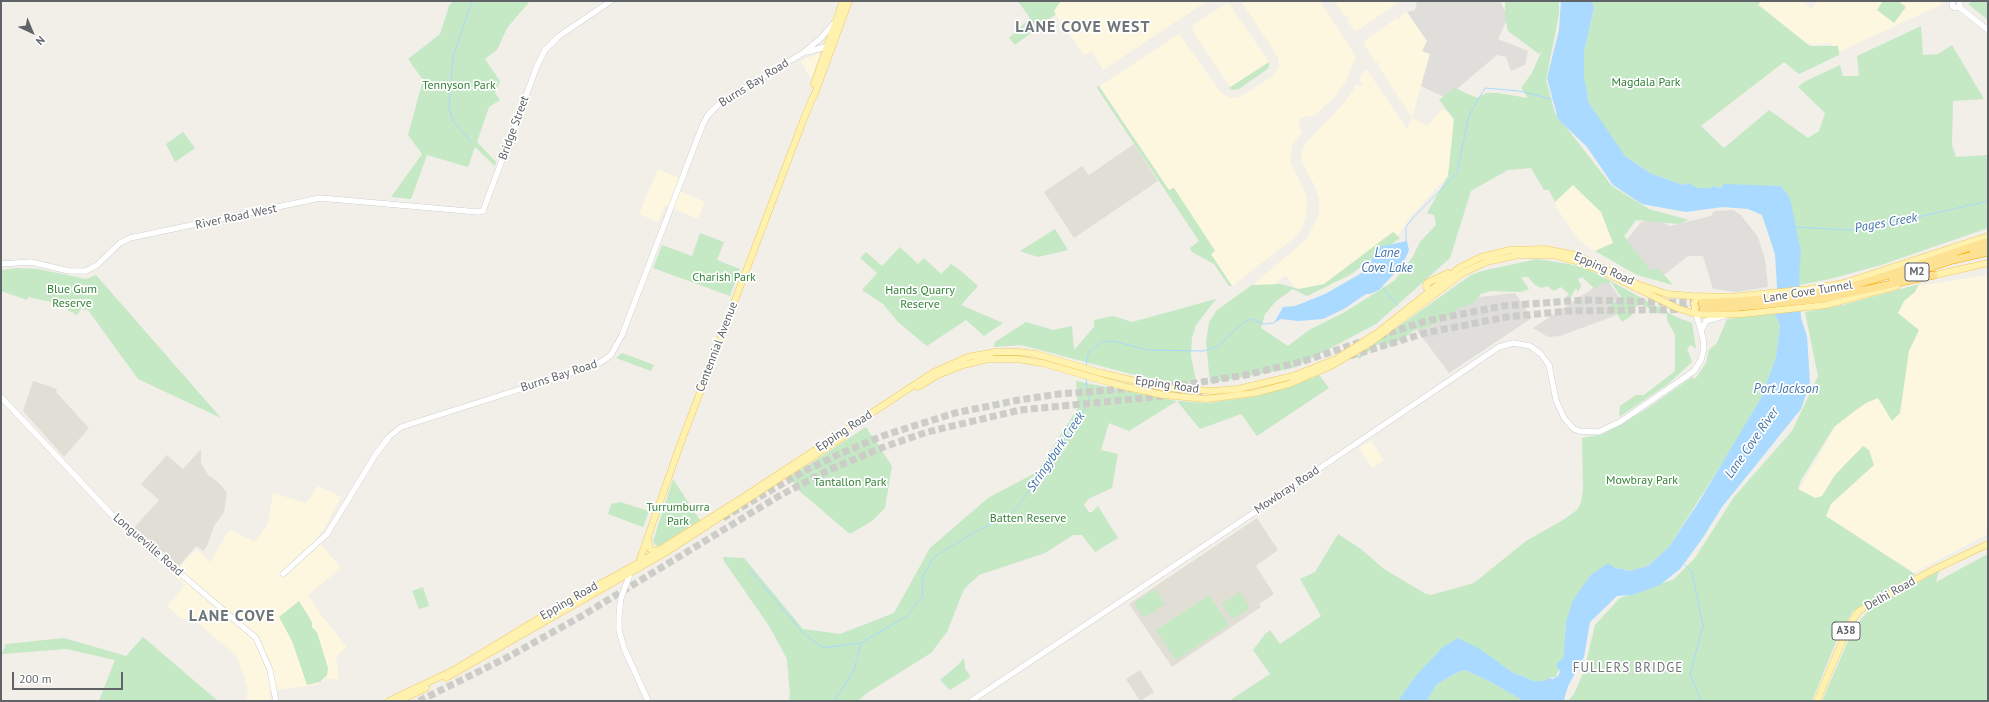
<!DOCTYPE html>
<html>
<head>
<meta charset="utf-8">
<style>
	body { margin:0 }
	#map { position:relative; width:1989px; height:702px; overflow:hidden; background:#f1efe8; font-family:"PT Sans",sans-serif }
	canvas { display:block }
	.frame { position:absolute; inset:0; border:2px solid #5f6368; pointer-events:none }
	.north { position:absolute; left:12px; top:12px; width:40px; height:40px; -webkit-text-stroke:3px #fff; paint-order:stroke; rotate:136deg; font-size:11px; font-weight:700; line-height:16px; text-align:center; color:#5f6368 }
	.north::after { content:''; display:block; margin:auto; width:14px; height:18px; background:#5f6368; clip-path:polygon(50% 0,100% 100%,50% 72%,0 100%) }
	.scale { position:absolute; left:12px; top:672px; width:111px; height:18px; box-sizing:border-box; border:2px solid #5f6368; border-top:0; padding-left:5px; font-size:12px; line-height:14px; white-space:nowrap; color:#5f6368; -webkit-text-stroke:3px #fff; paint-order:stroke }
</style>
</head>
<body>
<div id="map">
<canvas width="1989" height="702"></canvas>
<div class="frame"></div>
<div class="north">N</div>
<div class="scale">200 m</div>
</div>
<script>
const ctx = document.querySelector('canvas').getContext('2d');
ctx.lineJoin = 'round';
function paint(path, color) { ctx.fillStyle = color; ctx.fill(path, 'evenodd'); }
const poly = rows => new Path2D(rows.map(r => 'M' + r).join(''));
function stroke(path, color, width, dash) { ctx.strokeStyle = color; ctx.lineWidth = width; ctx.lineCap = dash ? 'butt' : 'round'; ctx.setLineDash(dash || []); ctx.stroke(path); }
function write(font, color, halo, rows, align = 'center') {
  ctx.font = font + ' "PT Sans",sans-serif'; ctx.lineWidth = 3.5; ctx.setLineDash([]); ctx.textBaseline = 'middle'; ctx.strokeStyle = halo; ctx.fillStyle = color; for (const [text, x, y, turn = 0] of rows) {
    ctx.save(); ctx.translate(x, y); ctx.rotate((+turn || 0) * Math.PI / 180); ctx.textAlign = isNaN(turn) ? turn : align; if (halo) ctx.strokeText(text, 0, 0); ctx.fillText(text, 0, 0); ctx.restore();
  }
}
paint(poly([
	[1061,1,1207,1,1103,70,1091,51,1084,55,1053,11],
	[1241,1,1320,1,1356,57,1347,79,1334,98,1312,117,1305,116,1299,120,1299,126,1302,132,1292,146,1290,162,1305,192,1307,200,1306,216,1303,226,1294,238,1232,286,1210,254,1215,250,1174,188,1169,191,1100,86,1177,35,1180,35,1222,94,1231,98,1240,97,1273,76,1279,66,1278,57],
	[1334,1,1400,1,1357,31,1354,30,1347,20,1349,18,1347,16,1345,17],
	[1762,1,1802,1,1811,9,1818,1,1938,1,1943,4,1841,51,1829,43,1816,45,1806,43,1759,4],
	[1227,3,1230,5,1269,62,1230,87,1192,30,1193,25],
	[1407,12,1427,41,1430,54,1412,118,1427,126,1442,109,1450,115,1458,131,1447,177,1410,217,1397,237,1385,237,1334,284,1298,292,1286,275,1265,291,1254,284,1307,239,1319,213,1319,200,1315,186,1301,161,1302,152,1306,143,1345,102,1357,84,1360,87,1363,85,1359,80,1364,70,1367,70,1407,129,1412,118,1377,64,1380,62,1379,60,1376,64,1364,44,1364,41,1397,18,1399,20,1401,18,1400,16],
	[819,53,820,55,811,79,801,61],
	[658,169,679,178,675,189,705,202,698,219,665,205,658,222,639,214],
	[1572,185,1601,212,1613,243,1595,251,1588,247,1579,240,1555,206,1555,202],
	[1988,275,1988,534,1904,578,1790,506,1856,390,1868,341,1910,287],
	[1371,440,1384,460,1372,468,1359,448],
	[318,486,341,497,325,527,316,539,341,568,308,595,321,615,347,647,336,656,339,680,328,678,316,685,269,691,270,701,246,701,248,689,237,656,193,619,182,619,167,606,185,585,173,574,197,549,210,562,230,529,254,542,268,524,273,493,306,503]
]), '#fef7e0');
paint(poly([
	[1417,1,1500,1,1508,17,1498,39,1528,51,1525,65,1511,71,1506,57,1497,55,1446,98,1421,86,1430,54,1422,51,1427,41,1407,12,1415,10],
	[1733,210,1740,214,1758,237,1765,259,1768,287,1737,292,1713,289,1703,256,1688,256,1664,275,1651,272,1626,241,1641,222,1645,221,1657,220,1670,226,1711,216,1714,211],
	[1607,279,1619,297,1611,306,1617,315,1560,336,1548,337,1533,328],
	[1515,293,1532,318,1449,373,1416,329,1479,297]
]), '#e0deda');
paint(poly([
	[1134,144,1158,181,1074,238,1044,192,1082,166,1089,175],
	[33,381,57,389,56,392,89,428,64,457,23,411],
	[201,449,201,463,208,475,219,483,227,493,224,512,214,526,207,546,203,551,196,546,179,566,134,528,159,500,141,484,167,455,183,469],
	[1257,518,1278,550,1256,566,1274,594,1259,604,1261,607,1172,667,1129,604],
	[1140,670,1154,692,1140,701,1126,679]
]), '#e1ded6');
paint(poly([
	[453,1,530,1,507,28,497,50,485,59,500,81,495,93,500,100,489,107,477,142,496,162,495,166,475,147,468,167,427,155,411,199,391,197,422,154,408,135,423,80,408,59,440,34,449,6],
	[1018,1,1061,1,1054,11,1056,14,1015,45,1009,38,1030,18],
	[1505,1,1559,1,1559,14,1546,80,1555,113,1612,186,1649,209,1689,220,1679,224,1636,220,1624,236,1651,271,1658,268,1673,285,1637,275,1595,251,1613,243,1601,212,1573,185,1555,202,1549,190,1544,190,1531,168,1508,170,1471,191,1450,258,1376,324,1293,368,1210,383,1206,342,1209,322,1217,310,1252,285,1281,284,1299,289,1324,284,1393,232,1400,238,1350,275,1307,296,1293,289,1276,301,1265,314,1261,328,1288,346,1309,330,1345,312,1394,281,1412,258,1420,242,1436,225,1434,215,1427,213,1448,176,1454,119,1439,100,1455,88,1477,98,1486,93,1498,93,1528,98,1521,88,1532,73,1542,50,1539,54,1508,31,1505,17],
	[1592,1,1761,1,1758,5,1810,46,1838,46,1839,55,1799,74,1784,62,1701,126,1724,148,1769,110,1808,138,1819,131,1825,113,1798,87,1804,82,1840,65,1843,76,1859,76,1857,56,1921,26,1923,55,1938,54,1952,45,1984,99,1953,101,1952,145,1956,157,1988,155,1988,228,1881,265,1830,279,1799,285,1799,275,1781,186,1721,188,1714,186,1709,188,1697,188,1689,183,1683,185,1650,173,1625,156,1605,129,1589,104,1584,77,1584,52,1594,8],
	[1883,1,1898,1,1906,7,1894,23,1877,10],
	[1974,1,1988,1,1988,20,1968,4],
	[1269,62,1269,67,1266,70,1239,89,1232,90,1229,88],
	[1098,85,1169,190,1174,188,1215,251,1211,254,1232,286,1229,286,1214,264,1192,252,1190,248,1199,241,1097,88],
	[183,132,195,148,175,162,166,144],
	[1055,229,1068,250,1038,257,1020,251],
	[700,233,724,242,717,260,740,269,730,296,653,268,662,245,692,256],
	[900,247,918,264,924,258,941,274,951,264,961,271,978,286,961,305,1003,323,984,336,966,320,927,346,898,322,883,304,862,290,877,273,860,258,866,252,882,266],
	[1537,259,1569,264,1587,269,1607,279,1674,316,1692,323,1696,349,1691,345,1687,349,1692,362,1668,384,1619,417,1620,406,1636,395,1644,395,1675,371,1675,335,1667,320,1667,314,1656,313,1642,304,1635,307,1632,315,1622,322,1617,314,1609,313,1609,307,1621,297,1611,282,1600,284,1595,289,1582,277,1578,279,1581,286,1578,292,1576,288,1571,297,1565,302,1564,299,1569,294,1561,287,1554,291,1547,286,1542,288,1535,285,1528,277,1521,277,1529,289,1521,292,1491,291,1481,294,1473,303,1457,309,1450,316,1423,329,1418,328,1390,347,1386,342,1378,344,1359,359,1357,356,1471,275,1482,271],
	[17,268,38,269,86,279,96,275,221,418,138,379,88,310,81,309,77,315,56,303,28,297,27,300,1,291,1,270],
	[1919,284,1915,292,1904,301,1898,313,1919,330,1909,351,1900,413,1892,421,1878,398,1866,403,1852,413,1834,427,1801,480,1798,489,1815,498,1822,496,1835,475,1863,446,1869,450,1874,465,1831,504,1826,516,1912,572,1915,575,1853,611,1838,637,1812,701,1568,701,1574,694,1584,671,1595,625,1620,598,1674,579,1695,558,1734,497,1792,431,1818,376,1805,312,1843,305],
	[1216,299,1196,325,1192,337,1191,356,1196,380,1193,386,1131,374,1021,345,995,347,994,346,995,342,1026,322,1053,330,1072,326,1074,350,1094,327,1094,320,1113,316,1132,322],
	[1776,313,1775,315,1780,325,1776,357,1761,398,1731,449,1669,547,1648,566,1628,571,1620,568,1617,569,1614,567,1566,622,1563,657,1556,677,1548,678,1544,681,1534,681,1512,672,1480,650,1414,678,1398,701,1229,701,1270,674,1253,650,1265,634,1270,630,1280,644,1321,616,1300,579,1315,572,1338,534,1361,549,1384,569,1426,594,1431,595,1474,583,1526,541,1563,520,1577,510,1581,503,1583,490,1582,438,1603,434,1645,410,1692,377,1695,379,1706,363,1709,350,1717,343,1727,319],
	[622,353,654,365,651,371,616,358],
	[1319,375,1329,388,1257,436,1241,414,1200,429,1177,401,1129,431,1109,423,1101,450,1118,454,1112,488,1088,499,1084,505,1089,512,1092,512,1098,506,1118,538,1095,552,1082,535,1073,535,1045,553,979,575,964,589,947,632,931,653,867,693,858,701,788,701,790,695,787,659,769,626,724,561,723,557,744,558,803,629,840,634,894,613,930,548,988,498,1037,472,1078,408,1076,381,1177,401,1208,403,1258,396,1298,384],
	[866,427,892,466,885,508,872,521,850,534,797,489,790,477],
	[673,479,700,520,659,546,656,546,653,541],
	[620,502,649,511,643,527,608,514,611,504],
	[1988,554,1988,701,1822,701,1854,627,1871,608,1939,571,1936,582],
	[423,587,429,606,419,609,412,591],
	[1155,589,1165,604,1144,618,1134,603],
	[1240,592,1250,608,1232,619,1222,604],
	[1209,595,1229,625,1176,660,1156,630],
	[299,601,312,622,312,627,317,632,328,668,327,675,320,682,307,685,292,641,279,617],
	[143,637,218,701,99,701,115,660,66,649,2,654,6,644,64,638,126,656],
	[964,658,965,669,970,675,969,678,950,690,940,680,958,665],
	[1465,670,1489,681,1524,701,1427,701,1436,685,1454,674]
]), '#c5e8c5');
paint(poly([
	[1561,1,1592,1,1594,8,1584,52,1584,77,1589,103,1625,156,1650,173,1683,185,1689,183,1697,188,1709,188,1714,186,1721,188,1724,184,1781,186,1790,198,1801,252,1799,275,1801,318,1807,336,1810,383,1801,409,1722,507,1702,539,1680,569,1660,585,1632,595,1617,596,1590,622,1584,657,1568,686,1564,700,1524,701,1489,681,1465,670,1454,674,1436,685,1427,701,1398,701,1414,678,1443,647,1458,638,1480,649,1512,672,1534,681,1544,681,1548,678,1553,679,1558,676,1560,672,1556,664,1563,658,1566,622,1573,600,1591,575,1608,563,1617,569,1620,568,1628,571,1648,566,1669,547,1700,500,1761,398,1776,357,1780,325,1775,315,1777,287,1775,254,1762,215,1748,209,1723,207,1686,212,1642,204,1613,185,1587,147,1558,119,1547,78,1559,30],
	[1407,241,1409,250,1403,264,1379,290,1370,294,1366,294,1344,309,1323,319,1298,321,1281,319,1274,323,1283,307,1295,306,1325,294,1360,274,1368,267,1378,247]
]), '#aadaff');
stroke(poly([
	[471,142,453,121,449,108,453,57,472,1],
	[1796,227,1846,230,1870,228,1988,201],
	[1406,243,1406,227,1412,219,1457,173,1469,115,1485,88,1519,91,1555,100],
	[1382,287,1398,306],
	[1086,366,1088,353,1101,342,1114,341,1147,350,1203,351,1217,347,1245,321,1252,319,1264,324,1274,323],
	[1684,564,1692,572,1703,626,1690,674,1701,701],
	[749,569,802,632,823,648,861,643],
	[834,701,854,670,861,643,907,616,922,597,923,576,934,557,975,532,1012,514,1045,469,1086,407,1089,399,1086,379]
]), '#aadaff', 1);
stroke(poly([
	[1379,336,1426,321,1503,306,1585,300,1701,303],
	[1350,356,1425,333,1506,317,1569,311,1703,309],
	[1175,395,1204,392],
	[723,518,806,470,844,452,885,435,955,413,1019,400,1059,394,1189,384,1246,375,1304,361,1363,341],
	[419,701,508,657,580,617,779,496,831,469,881,448,927,432,1020,410,1165,396]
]), '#ccccc8', 7, [7, 3.5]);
const secondary = poly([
	[1953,1,1952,6,1955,8,1960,6,1959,1],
	[1959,7,1988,30],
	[807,52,829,46],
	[1,264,31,262,69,271,86,271,97,265,120,243,130,238,320,198,478,212,483,211,537,66,545,50,559,36,611,1],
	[1701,331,1706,321,1723,316],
	[1,397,113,516,256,638,270,670,276,701],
	[283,574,327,534,376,454,389,437,401,427,590,367,601,362,611,355,622,335,703,124,708,115,718,105,736,93,803,53,821,38,834,23],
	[630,574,621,598,619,615,619,630,624,648,648,701],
	[971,701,1252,514,1499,347,1513,343,1519,344,1530,346,1541,354,1549,365,1556,400,1564,418,1574,429,1579,431,1598,432,1620,422,1694,371,1701,360,1704,348,1703,338,1696,314]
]);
const primary = poly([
	[814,84,843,1],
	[1931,276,1988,263],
	[1431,291,1426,287,1427,283,1448,273],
	[1696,314,1694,303,1697,298,1701,297],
	[918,387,938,375,963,365,988,359,1017,359,1042,363,1122,386,1163,395,1206,399,1255,393,1289,384,1333,365,1370,343,1463,273,1486,262,1518,255,1554,255,1576,261,1602,271,1677,308,1696,314,1712,315,1743,314,1826,305,1897,286],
	[648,539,650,549,654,551,659,550],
	[639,562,680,445,803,121,812,99,814,96,849,1],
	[446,678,665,553,843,437],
	[389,701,454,670,548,613,645,559,739,500,934,372,968,357,995,352,1018,352,1036,354,1101,373,1166,388,1213,391,1238,389,1293,376,1336,359,1377,333,1459,268,1481,257,1510,250,1545,249,1576,255,1637,284,1667,294,1692,296,1731,297,1809,289,1844,283,1988,236],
	[399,701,426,688],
	[1817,701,1849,625,1859,611,1931,571,1988,544]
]);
const highway = poly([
	[1973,250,1988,246],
	[1892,280,1953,260,1988,252],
	[1702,303,1752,300,1834,291,1879,278,1988,241],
	[1703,309,1731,308,1822,299,1934,275]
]);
stroke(secondary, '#b6babf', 6);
stroke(primary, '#f2c960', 7);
stroke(highway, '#f9ab00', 8);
stroke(secondary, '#fff', 5.5);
stroke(primary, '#fff2af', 6);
stroke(highway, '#fde293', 7);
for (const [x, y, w] of [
	[1917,272,24],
	[1846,631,28]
]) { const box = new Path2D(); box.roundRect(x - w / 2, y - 9, w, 18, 3); ctx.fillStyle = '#fff'; ctx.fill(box); stroke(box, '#5f6368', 1); }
write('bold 11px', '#5f6368', null, [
	["M2",1917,272],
	["A38",1846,631]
]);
write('12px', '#5f6368', '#fff', [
	["Burns Bay Road",754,83,-32],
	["Bridge Street",514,128,-70],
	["River Road West",236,217,-12],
	["Epping Road",1604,269,24],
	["Lane Cove Tunnel",1808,292,-9],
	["Centennial Avenue",717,347,-69],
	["Burns Bay Road",559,376,-18],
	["Epping Road",1167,385,8],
	["Epping Road",844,431,-33],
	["Mowbray Road",1287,490,-34],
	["Longueville Road",148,545,41],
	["Delhi Road",1890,594,-29],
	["Epping Road",569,601,-30]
]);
write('12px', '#348238', '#fff', [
	["Magdala Park",1646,83],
	["Tennyson Park",459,86],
	["Charish Park",724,278],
	["Blue Gum",72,290],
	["Reserve",72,304],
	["Hands Quarry",920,291],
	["Reserve",920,305],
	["Mowbray Park",1642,481],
	["Tantallon Park",850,483],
	["Turrumburra",678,508],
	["Park",678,522],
	["Batten Reserve",1028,519]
]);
write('italic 13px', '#4174aa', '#fff', [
	["Pages Creek",1886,223,-10],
	["Lane",1387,253],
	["Cove Lake",1387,268],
	["Port Jackson",1786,389],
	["Lane Cove River",1752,443,-55],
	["Stringybark Creek",1056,452,-56]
]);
ctx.letterSpacing = '1px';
write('13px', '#70757a', '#fff', [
	["FULLERS BRIDGE",1628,668]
]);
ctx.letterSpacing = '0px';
ctx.letterSpacing = '1px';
write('bold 16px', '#70757a', '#fff', [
	["LANE COVE WEST",1083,27],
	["LANE COVE",232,616]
]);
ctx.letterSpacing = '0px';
</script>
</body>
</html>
